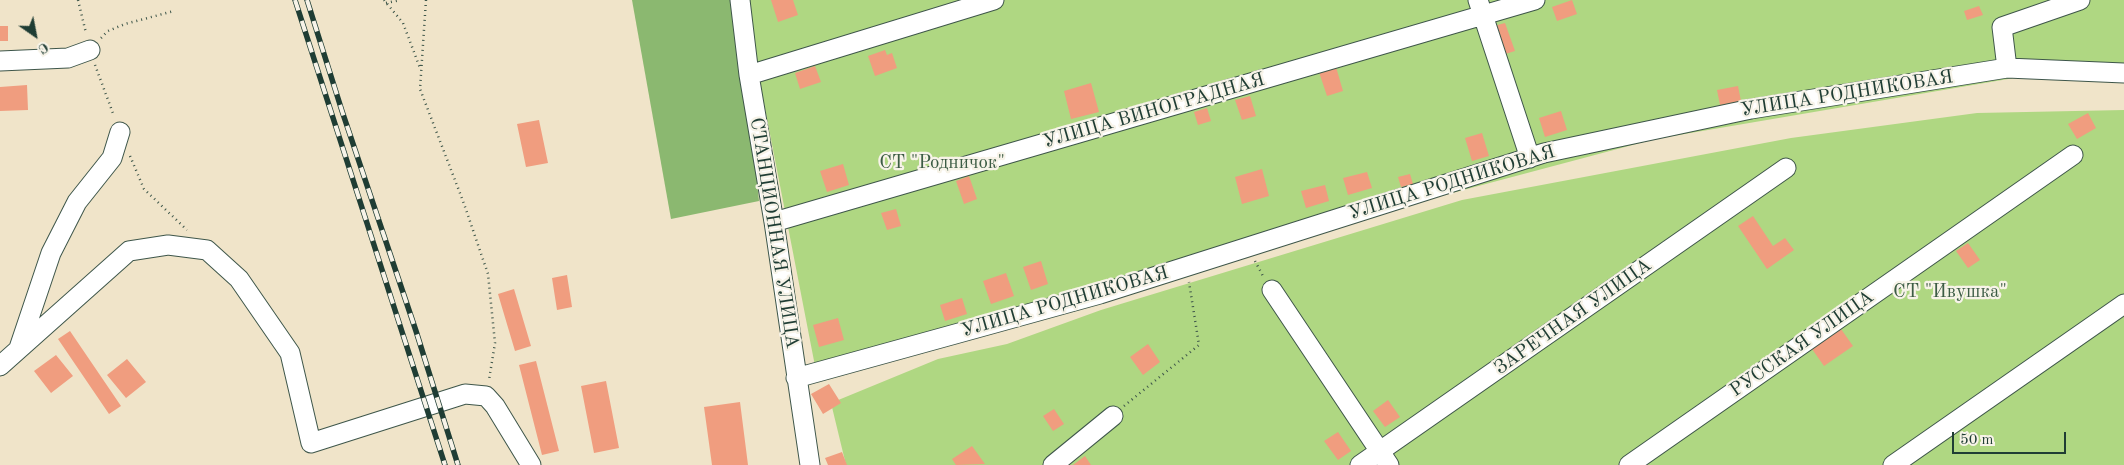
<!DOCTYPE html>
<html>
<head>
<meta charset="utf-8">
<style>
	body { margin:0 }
	#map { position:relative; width:2124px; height:465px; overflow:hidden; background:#f0e4c9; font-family:"Old Standard TT",serif }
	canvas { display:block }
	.north { position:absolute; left:10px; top:10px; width:50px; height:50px; -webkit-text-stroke:4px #f7f3e8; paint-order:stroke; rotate:147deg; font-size:14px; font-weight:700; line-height:20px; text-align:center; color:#1f3d34 }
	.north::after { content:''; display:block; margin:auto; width:18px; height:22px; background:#1f3d34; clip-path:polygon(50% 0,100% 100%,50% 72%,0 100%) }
	.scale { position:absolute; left:1952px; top:432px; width:114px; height:22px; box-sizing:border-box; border:2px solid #1f3d34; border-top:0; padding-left:6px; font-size:15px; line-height:18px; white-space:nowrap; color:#1f3d34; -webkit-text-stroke:4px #f7f3e8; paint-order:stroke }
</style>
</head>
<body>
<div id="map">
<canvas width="2124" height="465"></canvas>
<div class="north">С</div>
<div class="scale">50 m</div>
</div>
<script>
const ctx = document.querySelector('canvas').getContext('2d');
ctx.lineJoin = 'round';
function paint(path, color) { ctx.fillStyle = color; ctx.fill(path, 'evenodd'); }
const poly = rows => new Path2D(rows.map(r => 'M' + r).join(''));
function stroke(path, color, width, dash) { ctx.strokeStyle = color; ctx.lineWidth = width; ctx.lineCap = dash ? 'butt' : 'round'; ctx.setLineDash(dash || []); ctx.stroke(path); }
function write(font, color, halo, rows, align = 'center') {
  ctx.font = font + ' "Old Standard TT",serif'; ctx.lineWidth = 4.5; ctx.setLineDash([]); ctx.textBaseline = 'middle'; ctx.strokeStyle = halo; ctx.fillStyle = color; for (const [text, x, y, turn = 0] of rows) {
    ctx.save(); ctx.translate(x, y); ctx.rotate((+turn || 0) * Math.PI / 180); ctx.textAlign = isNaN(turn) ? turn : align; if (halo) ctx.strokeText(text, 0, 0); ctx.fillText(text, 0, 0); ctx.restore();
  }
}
paint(poly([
	[744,0,2124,0,2124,82,2014,78,1655,139,1279,239,815,366],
	[2124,110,2124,465,846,465,831,403,938,359,1007,344,1101,310,1462,200,1791,138,1977,113]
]), '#afd782');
paint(poly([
	[632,0,738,0,759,201,671,219]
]), '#8bb870');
paint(poly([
	[771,0,793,0,798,15,778,22],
	[1572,0,1577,14,1557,21,1552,7],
	[1979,6,1983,15,1967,20,1964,11],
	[1505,23,1515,51,1499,56,1490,27],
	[0,26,8,26,8,41,0,41],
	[885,50,887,55,892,53,897,68,875,76,868,56],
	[815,66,821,82,800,89,795,73],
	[1336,67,1343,91,1327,96,1319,72],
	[1091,83,1099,112,1071,119,1064,91],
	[27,85,28,110,0,111,0,87],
	[1738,86,1741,101,1720,105,1717,90],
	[1250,96,1256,116,1242,120,1235,100],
	[1207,108,1211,121,1198,125,1194,112],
	[1561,111,1567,130,1545,137,1539,118],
	[2088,113,2096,128,2077,139,2068,124],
	[539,120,548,163,526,167,517,124],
	[1482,133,1489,156,1472,161,1465,138],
	[843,164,849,185,827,192,820,171],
	[1262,169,1269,196,1242,204,1235,177],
	[1367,172,1372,188,1348,195,1343,178],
	[1410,174,1413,184,1401,187,1398,177],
	[969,176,977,199,964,204,956,181],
	[1325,185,1329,201,1306,208,1301,191],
	[896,209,901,226,887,230,881,213],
	[1753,216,1773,246,1785,238,1794,250,1767,269,1738,226],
	[1968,243,1980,260,1968,268,1956,251],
	[1041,261,1048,284,1031,290,1023,267],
	[1006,273,1014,296,991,304,983,281],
	[567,275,572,307,557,310,552,278],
	[514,289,531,346,515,351,498,294],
	[962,298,967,314,945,321,940,305],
	[838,318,844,340,819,347,813,325],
	[1841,329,1853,346,1824,366,1812,349],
	[70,331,121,406,109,414,58,339],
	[1148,344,1160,362,1143,375,1130,357],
	[56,355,73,376,51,393,34,371],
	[127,359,146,382,126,398,107,375],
	[536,361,559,451,542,455,519,365],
	[606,381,619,448,594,453,581,386],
	[829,384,841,403,823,414,811,394],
	[1388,400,1400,417,1385,427,1373,411],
	[740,402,748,465,712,465,704,407],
	[1054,409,1064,424,1053,431,1043,416],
	[1338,432,1351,451,1338,460,1324,441],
	[972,446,985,464,956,465,952,459],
	[842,452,847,465,828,465,825,458],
	[1085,456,1091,465,1073,465]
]), '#f09d7f');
const minor = poly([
	[740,0,749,75,774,222,810,465],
	[1478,0,1530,158],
	[0,61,68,58,90,50],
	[2007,68,2002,27,2080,0],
	[749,75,994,0],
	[774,222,1535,0],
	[1272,290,1389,465],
	[19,348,51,253,77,202,112,158,120,132],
	[0,366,129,251,168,245,207,250,239,279,290,353,311,443,465,394,486,396,495,406,531,465],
	[796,378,1100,294,1544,153,1751,109,2007,68,2124,73],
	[1053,465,1113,416],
	[1360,465,1786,168],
	[1629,465,2073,155],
	[1893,465,2124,304]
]);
stroke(minor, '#3e564a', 21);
stroke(poly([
	[78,0,86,33],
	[384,0,403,23,420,68],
	[426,0,420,89,463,201,488,274,495,343,489,380],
	[386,3,400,0],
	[101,38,108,31,125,24,174,11],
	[95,65,114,116],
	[130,156,144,189,187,230],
	[1255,261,1263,276],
	[1124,406,1199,345,1189,282]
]), '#3e564a', 2.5, [1, 4]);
stroke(minor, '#fff', 19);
const rail = poly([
	[295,0,445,465],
	[307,0,342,111,416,331,458,465]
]);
stroke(rail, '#1f3d34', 5.5);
stroke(rail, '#f7f3e8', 4, [11]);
write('19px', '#1f3d34', '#f7f3e8', [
	["УЛИЦА РОДНИКОВАЯ",1847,94,-9],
	["УЛИЦА ВИНОГРАДНАЯ",1154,111,-16],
	["УЛИЦА РОДНИКОВАЯ",1452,183,-17],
	["СТАНЦИОННАЯ УЛИЦА",774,233,81],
	["УЛИЦА РОДНИКОВАЯ",1065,302,-16],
	["ЗАРЕЧНАЯ УЛИЦА",1573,317,-35],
	["РУССКАЯ УЛИЦА",1802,344,-35]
]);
write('19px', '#3c5c44', '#f7f3e8', [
	["СТ \"Родничок\"",942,163],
	["СТ \"Ивушка\"",1950,292]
]);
</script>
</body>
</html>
